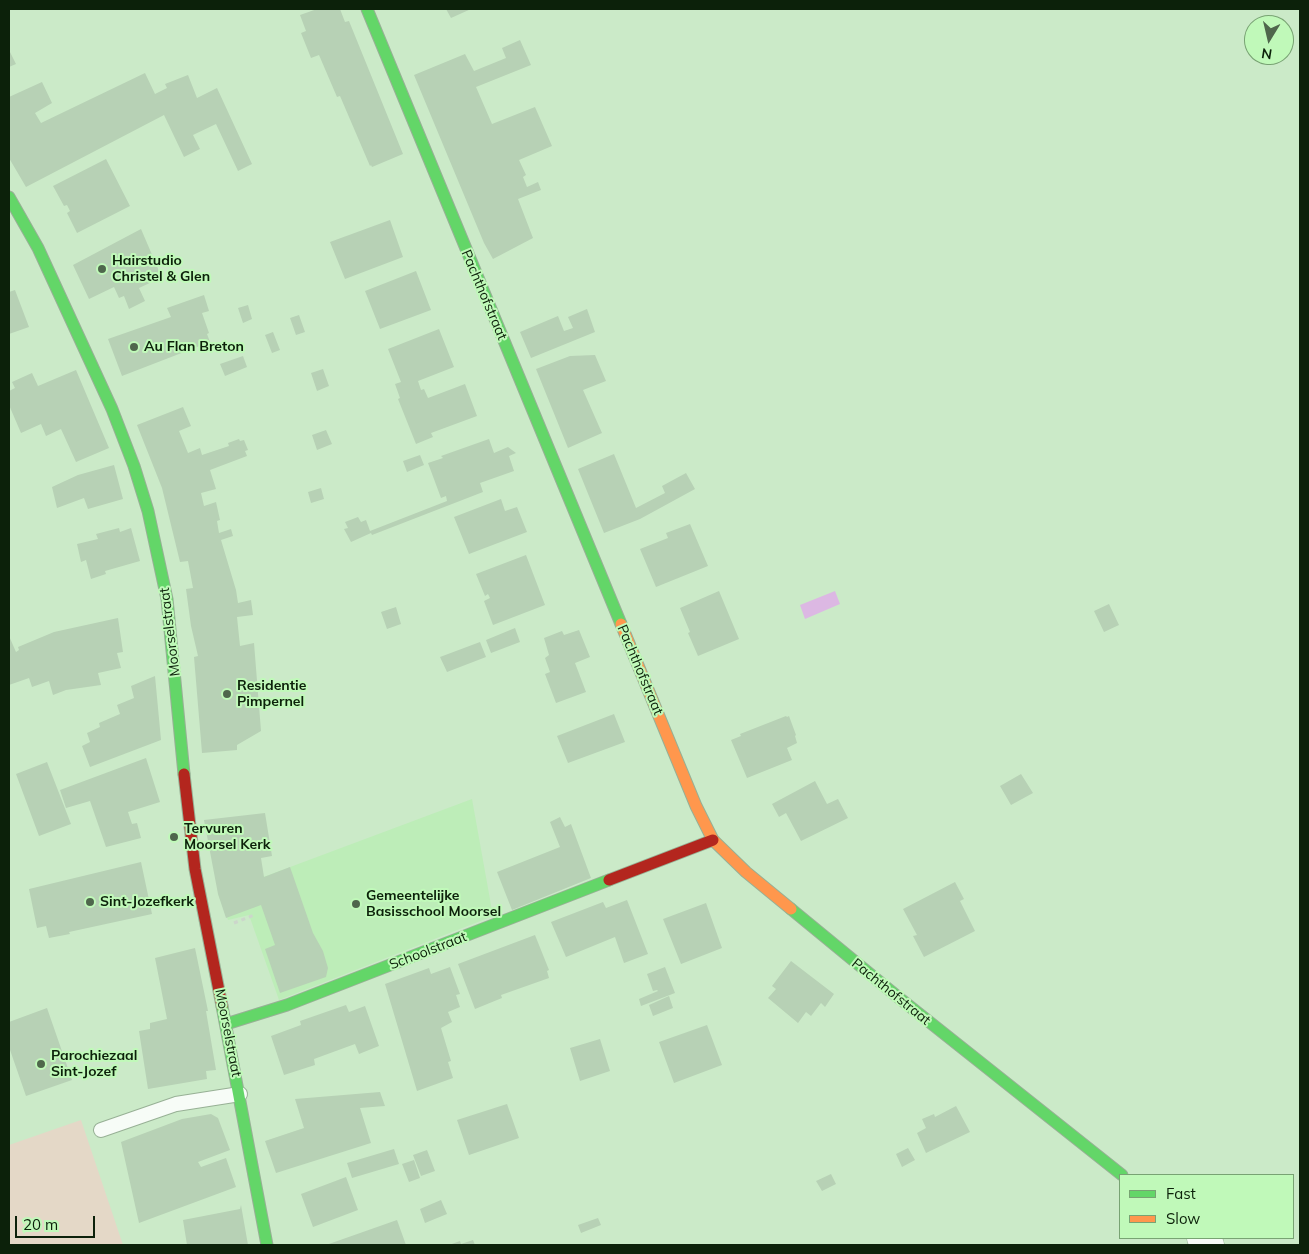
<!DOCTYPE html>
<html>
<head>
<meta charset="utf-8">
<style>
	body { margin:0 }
	#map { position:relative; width:1309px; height:1254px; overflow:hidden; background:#cbeac8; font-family:Mulish,sans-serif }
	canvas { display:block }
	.frame { position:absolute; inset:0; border:10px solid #0c210a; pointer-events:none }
	.legend { position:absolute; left:1119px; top:1174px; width:175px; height:65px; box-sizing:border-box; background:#c0f9b9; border:1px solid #78a373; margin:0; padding:6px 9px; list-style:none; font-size:15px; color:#0c210a }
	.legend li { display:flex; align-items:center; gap:10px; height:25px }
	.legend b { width:25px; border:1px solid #78a373 }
	.north { position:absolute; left:1244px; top:15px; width:50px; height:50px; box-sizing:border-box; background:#c0f9b9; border:1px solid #78a373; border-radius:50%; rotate:189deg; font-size:14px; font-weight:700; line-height:20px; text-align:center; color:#0c210a }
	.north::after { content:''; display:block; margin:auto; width:18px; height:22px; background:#4f674c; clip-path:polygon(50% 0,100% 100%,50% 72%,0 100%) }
	.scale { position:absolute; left:15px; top:1216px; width:80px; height:22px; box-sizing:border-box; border:2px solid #0c210a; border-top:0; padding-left:6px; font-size:15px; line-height:18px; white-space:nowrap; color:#0c210a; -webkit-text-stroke:4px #c0f9b9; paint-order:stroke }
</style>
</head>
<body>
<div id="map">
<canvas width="1309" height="1254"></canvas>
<div class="frame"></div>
<ul class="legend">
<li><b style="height:6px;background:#63d668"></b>Fast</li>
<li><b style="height:6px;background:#ff974d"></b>Slow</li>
</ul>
<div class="north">N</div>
<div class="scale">20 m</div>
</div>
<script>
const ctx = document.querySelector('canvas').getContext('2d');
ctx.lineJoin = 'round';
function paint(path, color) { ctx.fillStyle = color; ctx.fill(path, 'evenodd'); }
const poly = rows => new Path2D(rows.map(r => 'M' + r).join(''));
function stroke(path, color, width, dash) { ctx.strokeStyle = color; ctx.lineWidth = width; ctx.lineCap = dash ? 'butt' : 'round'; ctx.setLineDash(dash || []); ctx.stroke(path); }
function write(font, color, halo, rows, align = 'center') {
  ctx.font = font + ' Mulish,sans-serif'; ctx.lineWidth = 4; ctx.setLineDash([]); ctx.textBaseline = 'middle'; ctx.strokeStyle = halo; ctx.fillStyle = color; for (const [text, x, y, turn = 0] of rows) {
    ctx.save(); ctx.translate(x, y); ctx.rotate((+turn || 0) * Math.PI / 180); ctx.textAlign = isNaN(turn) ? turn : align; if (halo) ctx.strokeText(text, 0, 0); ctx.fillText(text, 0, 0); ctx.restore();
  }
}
paint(poly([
	[472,799,493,916,279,1000,249,915,228,920,218,894]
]), '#bdedb8');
paint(poly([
	[81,1120,123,1245,9,1245,9,1145]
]), '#e4d8c7');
paint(poly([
	[835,591,840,604,805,619,800,605]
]), '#dcb8e3');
paint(poly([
	[317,9,340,9,345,22,349,21,403,154,372,167,371,165,370,166,340,96,337,97,319,55,311,58,301,33,306,31,300,15],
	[446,9,471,9,451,18],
	[520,40,531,65,476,87,492,124,535,107,552,146,519,160,526,175,523,177,527,187,538,182,541,190,518,199,533,238,493,259,484,243,414,75,465,54,474,71,506,58,502,48],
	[9,50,16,64,9,67],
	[145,73,155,94,167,88,165,84,188,75,197,98,217,88,252,164,238,171,216,124,193,135,200,149,184,157,164,115,26,187,9,158,9,97,42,82,52,103,35,113,41,123],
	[106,159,130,206,77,233,67,213,70,211,67,205,64,206,53,186],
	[390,220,403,257,345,279,330,242],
	[141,229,162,278,155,283,154,281,139,288,145,301,129,309,124,296,119,298,114,287,89,299,73,265],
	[416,271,431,310,380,329,365,291],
	[15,290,29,327,9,334,9,292],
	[204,295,209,311,202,313,209,333,207,334,210,342,122,376,108,339,171,317,167,308],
	[248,305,252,319,243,323,238,308],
	[587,309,595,332,531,358,520,332,558,316,564,331,573,328,568,317],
	[299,315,305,332,296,335,290,318],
	[439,329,454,367,418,381,421,390,424,389,428,398,465,384,477,416,431,433,433,437,416,444,398,399,400,398,395,384,401,382,388,349],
	[273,332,280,350,272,353,265,335],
	[595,355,606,381,583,390,602,433,568,448,536,369,570,356],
	[243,356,247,367,225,376,220,364],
	[323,369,329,386,317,391,311,373],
	[76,370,109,448,76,462,61,429,46,436,41,424,21,433,9,405,9,391,15,388,12,382,32,373,38,386],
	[183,407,191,426,179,431,188,453,200,448,202,455,229,446,228,443,239,439,240,441,244,440,248,450,245,451,247,456,210,470,216,489,201,493,204,506,216,502,220,520,217,521,219,533,231,529,233,536,221,540,236,590,238,603,251,600,253,615,237,617,240,646,254,643,261,731,237,745,237,750,202,753,194,657,198,656,191,626,186,589,193,588,188,561,180,562,162,488,137,425],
	[326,430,332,444,317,450,312,435],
	[489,439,494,453,508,447,516,453,509,456,514,471,480,483,483,492,372,535,371,533,351,542,344,529,348,528,345,522,358,517,361,522,366,520,370,531,447,501,446,496,441,498,428,463,443,458,441,456],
	[614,454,636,508,665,493,662,486,686,473,695,489,640,519,604,533,578,469],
	[420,455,424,465,407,472,403,461],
	[114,465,123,499,88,509,84,498,57,508,52,487,78,475],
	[321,488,324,499,311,503,308,492],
	[501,499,505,511,517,507,527,532,469,554,454,517],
	[690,524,708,566,656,587,640,549,668,538,666,533],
	[119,528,120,532,131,528,140,561,105,571,106,574,91,579,86,560,81,562,77,544,98,539,96,534],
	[526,555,545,605,493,625,484,601,490,598,488,594,485,596,476,574],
	[719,591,739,639,698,656,688,633,690,632,680,608],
	[1109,604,1119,625,1104,632,1094,611],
	[396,607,401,624,387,629,381,612],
	[118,618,123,652,117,653,121,668,98,673,101,685,66,690,53,695,49,681,32,687,29,678,9,685,9,636,16,652,19,650,18,647,54,632],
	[515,628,520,642,491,653,486,640],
	[579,630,590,657,575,663,586,692,556,703,545,674,550,672,545,658,549,655,544,638,562,631,564,635],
	[480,642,486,657,447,672,440,657],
	[155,676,161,740,90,767,82,746,90,742,87,733,100,727,99,723,120,714,117,705,134,698,131,686],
	[614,714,625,742,568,763,557,736],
	[786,716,787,717,789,716,796,735,795,736,797,743,787,748,792,760,747,778,731,740,741,736,740,734],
	[146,758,160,802,128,812,132,824,137,823,141,838,106,847,90,801,66,808,60,790],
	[47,762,71,824,39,836,16,774],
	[1021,774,1033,793,1011,805,1000,786],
	[815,781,827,804,838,799,848,818,801,841,786,813,779,817,772,804],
	[265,813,272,856,261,858,264,877,290,867,313,933,323,951,328,968,326,977,280,993,265,949,275,945,261,905,226,918,218,894,204,820],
	[560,817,565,827,571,824,591,878,512,910,497,872,560,847,550,822],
	[141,862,152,914,69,932,70,934,49,938,46,926,37,928,29,889],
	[955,882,964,899,960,901,975,931,924,957,913,936,917,935,903,909],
	[627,900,648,954,624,963,615,937,566,957,551,922,603,902,606,908],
	[706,903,722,948,681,964,663,919],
	[535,935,549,970,547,971,549,978,501,995,502,998,475,1009,458,964],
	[195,948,208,1011,206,1011,216,1070,206,1071,207,1079,148,1089,139,1031,150,1029,150,1023,167,1019,155,958],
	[791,961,834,994,825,1007,821,1003,811,1016,806,1012,798,1023,768,998,776,989,772,986],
	[450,967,460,994,456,995,460,1007,448,1012,452,1022,441,1028,451,1061,448,1062,453,1078,417,1091,385,984,429,968,431,974],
	[665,967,675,993,641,1006,639,999,658,991,657,990,653,991,647,974],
	[669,996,673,1008,653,1016,649,1005],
	[346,1005,349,1012,365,1006,379,1046,359,1054,355,1044,314,1059,315,1065,284,1075,271,1036,301,1025,300,1021],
	[47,1008,72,1080,26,1096,9,1047,9,1022],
	[707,1025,722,1065,674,1083,659,1042],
	[600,1039,610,1071,580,1081,570,1048],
	[380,1092,385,1106,360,1108,371,1143,276,1173,265,1141,304,1128,295,1099],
	[507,1104,519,1138,469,1155,457,1120],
	[956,1106,970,1132,926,1153,917,1133,926,1128,922,1119,934,1114,935,1117],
	[211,1114,218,1118,230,1150,198,1162,201,1167,226,1158,236,1187,139,1223,121,1142,182,1119],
	[908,1148,915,1160,902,1167,896,1154],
	[394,1149,399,1164,352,1178,347,1163],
	[427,1150,435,1171,421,1176,413,1155],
	[414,1160,420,1178,409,1182,402,1164],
	[831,1174,836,1184,822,1191,816,1181],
	[346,1177,358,1210,313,1227,301,1194],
	[441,1200,447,1214,425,1223,420,1209],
	[241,1205,248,1245,187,1245,183,1220,240,1209],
	[598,1218,601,1225,581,1233,578,1225],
	[397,1220,406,1245,326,1245],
	[473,1240,475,1245,449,1245,460,1241,461,1244]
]), '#b7d1b5');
const lane = poly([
	[101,1130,176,1104,240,1094]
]);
const street = poly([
	[1201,1238,1210,1245]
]);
const fast = poly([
	[367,9,621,624],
	[9,197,38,248,112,409,134,466,148,511,167,599,184,774],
	[791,909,898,997,1122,1175],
	[222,1006,267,1245],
	[226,1024,287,1005,609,880]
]);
const slow = poly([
	[621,624,696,806,713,840,746,872,791,909]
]);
const jam = poly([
	[184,774,195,869,222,1006],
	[609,880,713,840]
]);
stroke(lane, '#97b095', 16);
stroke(street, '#97b095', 29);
stroke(fast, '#97b095', 13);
stroke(slow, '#97b095', 13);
stroke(jam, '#97b095', 13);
stroke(poly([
	[234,923,254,915]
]), '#ccd6cb', 3, [4, 4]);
stroke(lane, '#f7fcf7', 14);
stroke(street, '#f7fcf7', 28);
stroke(fast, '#63d668', 11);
stroke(slow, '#ff974d', 11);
stroke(jam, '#b3261e', 11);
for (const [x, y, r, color] of [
	[102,269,5,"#4f674c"],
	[134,347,5,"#4f674c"],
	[227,694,5,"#4f674c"],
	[174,837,5,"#4f674c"],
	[90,902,5,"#4f674c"],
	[356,904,5,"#4f674c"],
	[41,1064,5,"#4f674c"]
]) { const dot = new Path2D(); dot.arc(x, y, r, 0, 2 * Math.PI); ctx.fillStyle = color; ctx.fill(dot); stroke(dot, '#c0f9b9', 2); }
write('bold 14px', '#0c210a', '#c0f9b9', [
	["Hairstudio",112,261],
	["Christel & Glen",112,277],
	["Au Flan Breton",144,347],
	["Residentie",237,686],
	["Pimpernel",237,702],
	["Tervuren",184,829],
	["Moorsel Kerk",184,845],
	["Gemeentelijke",366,896],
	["Basisschool Moorsel",366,912],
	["Sint-Jozefkerk",100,902],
	["Parochiezaal",51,1056],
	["Sint-Jozef",51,1072]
], 'left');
write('14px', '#0c210a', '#c0f9b9', [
	["Pachthofstraat",484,295,67],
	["Moorselstraat",170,632,-97],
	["Pachthofstraat",640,670,67],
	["Schoolstraat",428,951,-21],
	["Pachthofstraat",891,992,39],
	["Moorselstraat",228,1033,79]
]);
</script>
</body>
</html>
